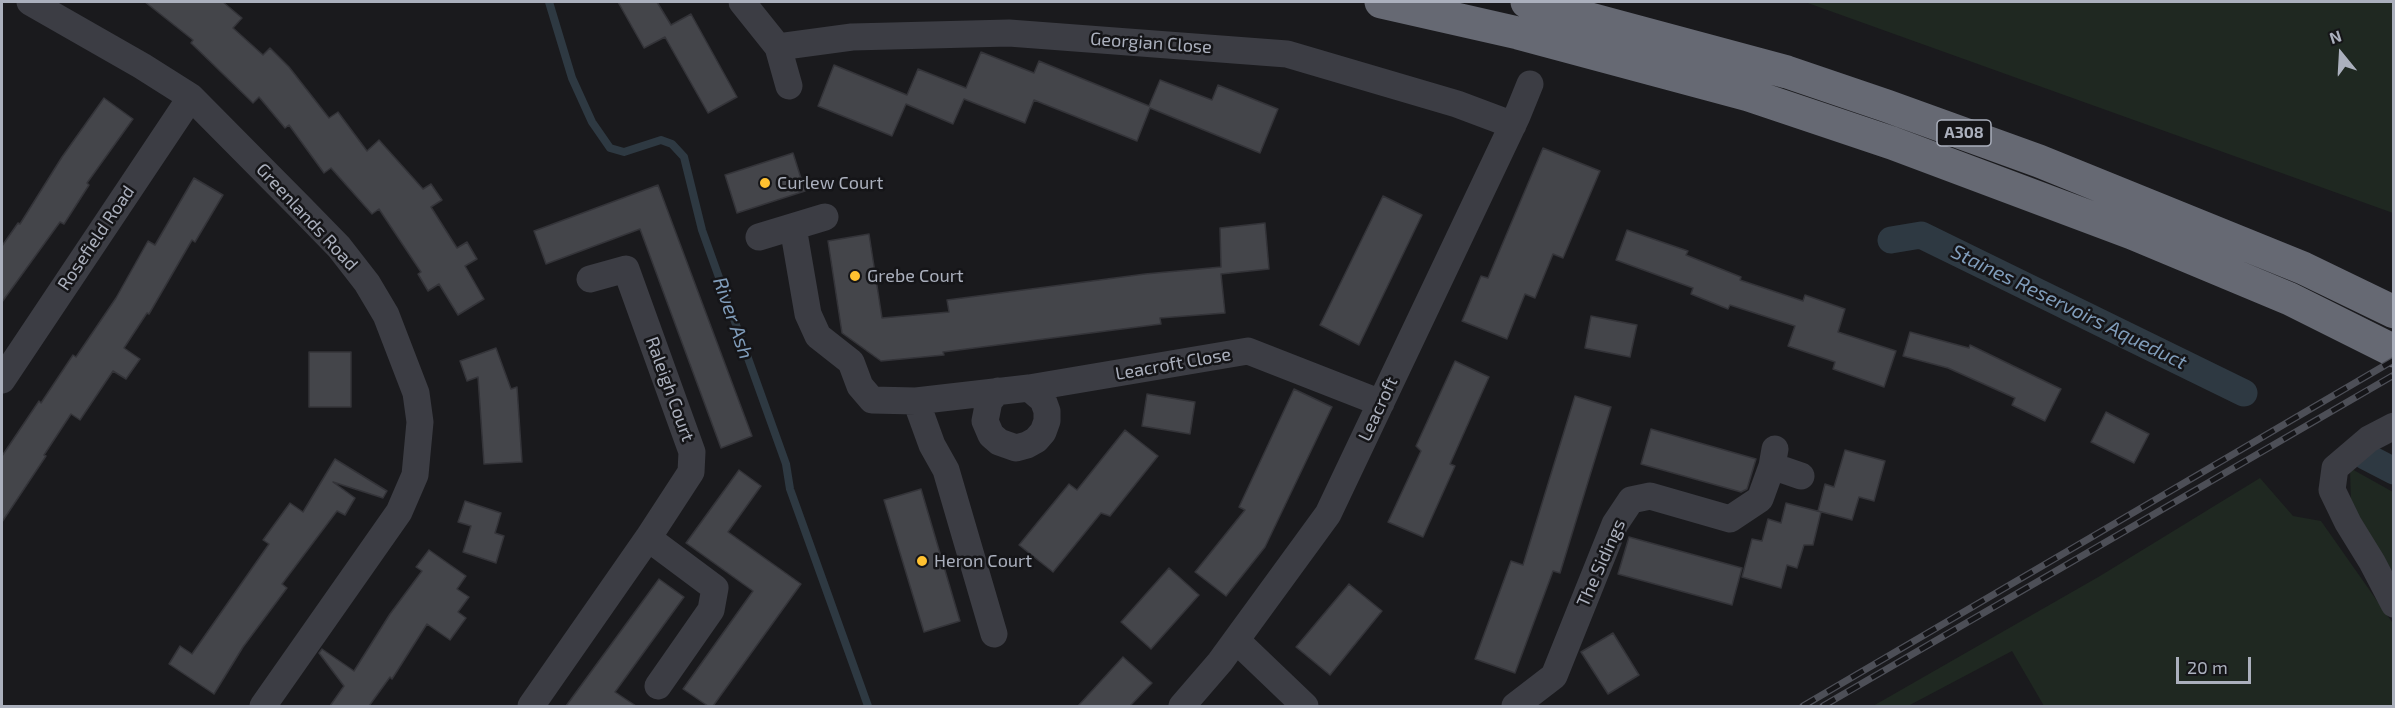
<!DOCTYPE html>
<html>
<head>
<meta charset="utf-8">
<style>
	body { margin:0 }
	#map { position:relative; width:2395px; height:708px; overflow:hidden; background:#1a1a1d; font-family:"Exo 2",sans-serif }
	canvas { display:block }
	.frame { position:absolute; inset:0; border:3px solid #abb0bd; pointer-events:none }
	.north { position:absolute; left:2311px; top:24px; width:60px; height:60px; -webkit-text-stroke:4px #151518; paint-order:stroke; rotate:342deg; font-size:16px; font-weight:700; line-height:24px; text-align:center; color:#abb0bd }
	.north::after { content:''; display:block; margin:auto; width:21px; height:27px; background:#abb0bd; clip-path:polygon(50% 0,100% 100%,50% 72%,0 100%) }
	.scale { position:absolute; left:2176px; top:657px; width:75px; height:27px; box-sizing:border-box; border:3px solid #abb0bd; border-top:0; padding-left:8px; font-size:18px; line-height:21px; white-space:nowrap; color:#abb0bd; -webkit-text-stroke:4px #151518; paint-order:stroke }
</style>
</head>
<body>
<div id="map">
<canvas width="2395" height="708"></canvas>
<div class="frame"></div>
<div class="north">N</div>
<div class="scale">20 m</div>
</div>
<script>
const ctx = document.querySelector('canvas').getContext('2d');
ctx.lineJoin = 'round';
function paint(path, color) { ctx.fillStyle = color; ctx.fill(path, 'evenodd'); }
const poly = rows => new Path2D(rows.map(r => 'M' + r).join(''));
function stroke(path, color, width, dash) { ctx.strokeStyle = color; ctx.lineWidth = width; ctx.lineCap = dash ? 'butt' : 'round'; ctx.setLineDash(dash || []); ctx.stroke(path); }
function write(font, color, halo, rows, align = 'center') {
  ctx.font = font + ' "Exo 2",sans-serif'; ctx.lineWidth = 5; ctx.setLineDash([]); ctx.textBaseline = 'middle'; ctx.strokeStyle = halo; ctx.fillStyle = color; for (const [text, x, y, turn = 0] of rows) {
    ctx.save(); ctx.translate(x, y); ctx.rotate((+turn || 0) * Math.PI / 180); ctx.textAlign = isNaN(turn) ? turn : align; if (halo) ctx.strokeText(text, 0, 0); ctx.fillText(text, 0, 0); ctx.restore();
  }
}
paint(poly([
	[1805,2,2393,2,2393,213],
	[2350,468,2393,492,2393,573,2351,503],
	[2260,478,2293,516,2321,521,2392,622,2393,706,2044,706,2012,651,1908,706,1873,706,2100,576]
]), '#1f2821');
stroke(poly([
	[549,2,572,78,592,122,610,148,624,152,661,140,672,144,684,157,702,230,786,464,790,489,868,706]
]), '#2e3942', 8);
stroke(poly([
	[1891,240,1921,235,2244,393],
	[2365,456,2394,471]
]), '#2e3942', 27);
const building = poly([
	[145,2,223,2,242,18,233,28,263,55,270,48,289,67,329,118,338,112,367,151,379,140,423,189,431,184,442,200,431,207,457,248,467,242,477,259,465,266,484,299,458,315,439,284,428,291,418,274,421,272,379,209,372,214,331,168,324,173,289,125,285,128,259,97,253,103,191,43,193,40,145,2],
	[618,2,657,2,671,25,691,14,737,97,708,113,665,37,644,48,618,2],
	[981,52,1034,73,1039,61,1149,106,1160,80,1212,100,1218,85,1278,109,1260,153,1150,108,1137,141,1034,100,1025,123,964,99,953,124,906,104,892,136,818,106,834,65,907,95,918,69,966,88,981,52],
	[104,98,133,119,87,183,89,185,64,224,60,222,2,302,2,246,18,223,20,224,62,157,104,98],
	[1543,148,1600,171,1563,258,1553,254,1535,298,1525,294,1507,339,1462,321,1481,276,1488,278,1543,148],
	[793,153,805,191,737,213,725,175,793,153],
	[194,178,223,195,195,242,192,240,149,314,147,313,124,348,140,359,126,379,113,371,80,420,71,414,44,455,46,456,2,522,2,456,39,401,41,403,73,355,76,357,116,298,148,241,155,245,194,178],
	[658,185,752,436,721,448,640,229,546,264,534,231,658,185],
	[1383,196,1422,215,1359,345,1320,325,1383,196],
	[1265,223,1269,269,1221,274,1225,313,1160,318,1161,324,943,352,944,355,881,361,842,333,828,241,869,234,882,318,949,312,947,300,1145,274,1221,267,1220,228,1265,223],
	[1627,230,1688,251,1686,255,1741,277,1740,280,1803,301,1805,295,1845,309,1838,332,1896,351,1884,387,1833,369,1835,362,1788,346,1795,326,1730,305,1728,309,1691,294,1693,288,1616,260,1627,230],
	[1591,316,1637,325,1630,357,1585,348,1591,316],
	[1910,332,1969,348,1970,345,2061,389,2045,421,2012,405,2015,398,1948,368,1903,356,1910,332],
	[496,348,511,389,517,387,522,462,484,464,478,377,467,381,460,361,496,348],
	[309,352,351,352,351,407,309,407,309,352],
	[1455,361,1489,377,1450,464,1455,466,1423,537,1388,522,1421,451,1416,446,1455,361],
	[1294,389,1332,407,1265,547,1226,596,1195,572,1245,510,1239,507,1294,389],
	[1147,394,1195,402,1190,434,1142,426,1147,394],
	[1575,396,1611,407,1560,573,1553,571,1515,673,1475,659,1511,561,1523,565,1575,396],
	[2106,412,2149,434,2134,463,2091,442,2106,412],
	[1651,429,1756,459,1747,489,1741,492,1641,464,1651,429],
	[1125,430,1158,456,1110,516,1101,513,1053,572,1019,545,1069,484,1077,490,1125,430],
	[1845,450,1885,461,1874,501,1859,497,1852,520,1818,511,1825,484,1834,487,1845,450],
	[335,459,387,491,383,498,333,482,355,498,345,515,337,511,282,584,287,588,243,647,214,694,169,664,180,646,192,654,269,544,263,540,290,503,303,512,335,459],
	[739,470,761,486,728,532,801,584,713,706,708,706,683,689,753,591,686,543,739,470],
	[921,489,960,621,924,632,884,500,921,489],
	[465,501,501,513,495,533,504,536,496,563,463,552,471,526,458,522,465,501],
	[1786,503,1821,512,1813,545,1804,545,1797,568,1787,565,1781,588,1742,577,1752,539,1762,541,1768,519,1781,523,1786,503],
	[1629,537,1742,568,1732,605,1618,574,1629,537],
	[429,550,466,576,457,589,469,597,458,612,466,618,450,640,427,624,392,679,390,677,369,706,330,706,344,686,319,653,322,649,354,671,390,614,422,571,416,567,429,550],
	[1169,568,1199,595,1151,649,1121,622,1169,568],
	[659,579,684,597,615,692,636,706,566,706,659,579],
	[1349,584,1382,611,1330,675,1296,647,1349,584],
	[1613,633,1639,675,1608,694,1581,652,1613,633],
	[1123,657,1152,683,1130,706,1078,706,1123,657]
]);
paint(building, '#44454a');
stroke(building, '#343439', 1.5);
stroke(poly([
	[30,2,142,66,191,97,299,206,339,247,367,283,386,315,416,393,420,422,415,475,399,512,263,706],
	[742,2,778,47,789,86],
	[778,47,852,37,1009,33,1287,54,1457,104,1513,125],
	[793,227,808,314,818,336,851,362,860,386,872,400,916,401,1029,388,1248,351,1381,403],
	[759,237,825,217],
	[2,380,191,97],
	[998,391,989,401,985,421,991,435,999,442,1016,448,1027,445,1036,440,1043,432,1047,421,1047,411,1043,400,1029,388],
	[916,401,932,445,946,470,994,634],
	[2394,426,2369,439,2335,468,2332,490,2348,523,2372,562,2394,604],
	[1772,466,1801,476],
	[648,538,715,588,711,610,658,686],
	[1236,640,1305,706],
	[531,706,648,538,691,472,692,452,626,269,590,279],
	[1182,706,1220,662,1328,514,1517,116,1530,84],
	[1515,706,1554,676,1615,524,1631,500,1650,496,1730,519,1760,499,1772,466,1775,449]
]), '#3c3d44', 27);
stroke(poly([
	[1381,2,1518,33,1749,95,1892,143,2132,233,2290,299,2394,351],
	[1527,2,1787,72,1887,106,2039,161,2303,268,2394,312]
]), '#666973', 33);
const rail = poly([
	[1803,706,2394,360],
	[1823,706,2394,375]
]);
stroke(rail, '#4d4f57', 7);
stroke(rail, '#151518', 4.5, [14]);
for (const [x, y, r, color] of [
	[765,183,6,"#ffc130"],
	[855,276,6,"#ffc130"],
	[922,561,6,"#ffc130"]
]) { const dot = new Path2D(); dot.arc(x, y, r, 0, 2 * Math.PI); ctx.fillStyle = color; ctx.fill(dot); stroke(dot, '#151518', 2); }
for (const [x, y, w] of [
	[1964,133,54]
]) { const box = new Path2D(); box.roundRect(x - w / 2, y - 13, w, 26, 4.5); ctx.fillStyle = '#151518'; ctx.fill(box); stroke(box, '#abb0bd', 1.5); }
write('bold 16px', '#abb0bd', null, [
	["A308",1964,133]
]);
write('18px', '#abb0bd', '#151518', [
	["Georgian Close",1151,43,4],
	["Greenlands Road",307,217,47],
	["Rosefield Road",96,238,-56],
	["Leacroft Close",1173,364,-10],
	["Raleigh Court",670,389,70],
	["Leacroft",1378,409,-65],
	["The Sidings",1601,563,-66]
]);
write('18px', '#abb0bd', '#151518', [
	["Curlew Court",777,183],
	["Grebe Court",867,276],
	["Heron Court",934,561]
], 'left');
write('italic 20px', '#809dbb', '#151518', [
	["Staines Reservoirs Aqueduct",2069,307,26],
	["River Ash",733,318,71]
]);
</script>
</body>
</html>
